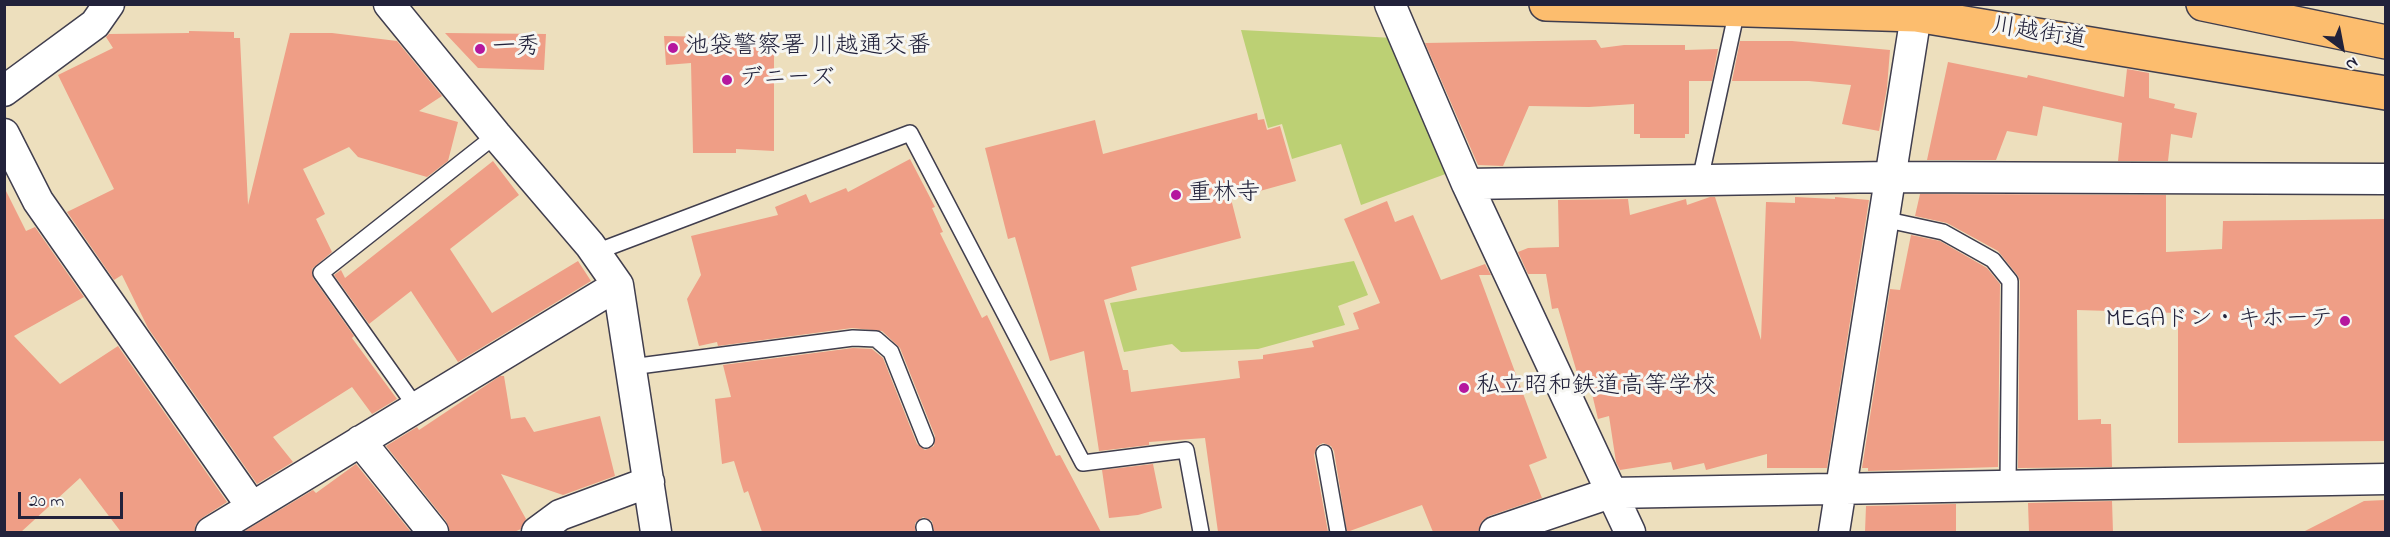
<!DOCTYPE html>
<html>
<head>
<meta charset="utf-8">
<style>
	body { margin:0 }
	#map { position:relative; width:2390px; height:537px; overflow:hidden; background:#eddfbd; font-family:"Indie Flower",sans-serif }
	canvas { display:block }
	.frame { position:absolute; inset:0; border:6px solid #22223b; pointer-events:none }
	.north { position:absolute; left:2312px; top:18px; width:60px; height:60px; -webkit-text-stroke:4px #f6f6f2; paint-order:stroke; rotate:148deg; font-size:16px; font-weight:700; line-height:24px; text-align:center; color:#22223b }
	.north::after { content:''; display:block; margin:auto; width:21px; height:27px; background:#22223b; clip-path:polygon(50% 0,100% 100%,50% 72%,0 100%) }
	.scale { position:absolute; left:18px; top:492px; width:105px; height:27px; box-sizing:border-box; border:3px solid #22223b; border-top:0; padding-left:8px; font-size:18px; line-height:21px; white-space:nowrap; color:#22223b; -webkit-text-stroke:4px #f6f6f2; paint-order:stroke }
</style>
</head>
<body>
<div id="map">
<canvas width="2390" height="537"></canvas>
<div class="frame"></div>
<div class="north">N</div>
<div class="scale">20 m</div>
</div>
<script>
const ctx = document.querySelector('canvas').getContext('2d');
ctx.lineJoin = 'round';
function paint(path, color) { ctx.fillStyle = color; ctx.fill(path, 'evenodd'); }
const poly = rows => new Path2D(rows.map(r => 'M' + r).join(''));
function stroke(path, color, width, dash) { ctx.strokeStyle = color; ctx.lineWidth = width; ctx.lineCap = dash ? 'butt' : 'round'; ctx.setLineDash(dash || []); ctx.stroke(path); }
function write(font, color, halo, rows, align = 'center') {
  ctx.font = font + ' "Indie Flower","Klee One",sans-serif'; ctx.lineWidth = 6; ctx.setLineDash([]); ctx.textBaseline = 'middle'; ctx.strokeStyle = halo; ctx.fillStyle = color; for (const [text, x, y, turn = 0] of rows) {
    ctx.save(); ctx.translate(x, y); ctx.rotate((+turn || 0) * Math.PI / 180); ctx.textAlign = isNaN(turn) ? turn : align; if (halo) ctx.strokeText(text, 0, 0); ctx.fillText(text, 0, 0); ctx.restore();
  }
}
paint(poly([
	[1241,30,1394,38,1451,172,1361,205,1341,144,1292,159,1282,124,1268,128],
	[1354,261,1368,295,1338,306,1345,325,1258,349,1181,352,1172,344,1124,352,1110,303]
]), '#bcd074');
paint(poly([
	[189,31,234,32,234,38,240,38,248,205,290,33,332,33,397,41,442,96,419,111,458,122,448,161,427,177,358,157,349,147,303,169,325,214,316,219,332,252,312,269,313,278,354,336,352,338,397,399,372,414,352,387,273,437,293,462,257,484,148,328,122,275,114,280,67,212,114,189,58,75,113,48,106,37,109,34,189,33],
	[445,33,546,34,544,70,478,68],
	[664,36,774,38,774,151,736,149,736,153,693,153,691,63,666,65],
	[1596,40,1601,48,1624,45,1685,45,1685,50,1718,49,1712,81,1689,81,1689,134,1685,134,1685,138,1640,138,1640,134,1634,134,1634,104,1589,107,1529,106,1503,166,1478,165,1425,43],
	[1740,41,1792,41,1890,50,1887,88,1879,131,1842,124,1851,85,1809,81,1732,81],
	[1948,62,2027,78,2028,75,2124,97,2127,69,2149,73,2149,98,2175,104,2174,108,2197,113,2192,138,2171,134,2168,161,2118,161,2122,123,2043,106,2037,136,2007,131,1996,160,1927,160],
	[1257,113,1258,120,1264,119,1267,130,1280,126,1296,181,1231,199,1241,238,1131,267,1137,290,1104,300,1123,370,1128,370,1131,392,1240,378,1238,361,1263,359,1263,355,1314,347,1312,341,1359,329,1353,313,1380,303,1344,219,1387,201,1395,222,1413,215,1441,280,1485,264,1491,275,1479,275,1547,458,1529,465,1542,498,1489,516,1482,521,1478,532,1433,532,1422,505,1347,532,1334,451,1331,446,1323,443,1317,446,1314,455,1328,532,1218,532,1205,438,1149,442,1149,445,1099,451,1084,351,1050,361,1015,237,1008,239,985,148,1095,120,1103,154],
	[910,159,935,207,932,208,943,232,940,233,982,318,987,315,1056,456,1060,455,1101,532,934,532,932,521,923,517,915,523,915,532,762,532,748,491,744,493,734,461,722,464,715,399,731,397,723,365,853,348,872,349,883,358,917,444,925,450,934,446,935,436,900,348,882,331,852,328,718,346,717,342,699,346,687,299,701,275,691,236,778,215,775,207,806,194,810,203,846,188,848,192],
	[493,161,519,195,450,249,492,313,578,261,591,281,458,362,411,291,369,324,334,275,341,270,345,278],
	[4,187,26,231,35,227,84,297,14,336,60,384,118,346,227,502,202,518,196,524,194,532,121,532,80,478,21,532,4,532],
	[1920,194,2166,195,2166,252,2222,249,2223,221,2385,219,2385,441,2178,443,2178,313,2077,310,2078,420,2101,419,2101,424,2111,424,2112,467,2018,468,2020,281,2018,276,1998,251,1947,223,1915,216],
	[1710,197,1715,197,1761,340,1766,202,1795,203,1795,197,1835,199,1835,197,1869,200,1827,468,1767,468,1767,454,1706,470,1704,463,1673,470,1671,462,1620,470,1616,462,1609,416,1598,419,1589,381,1580,383,1558,308,1552,309,1546,274,1528,274,1518,252,1528,248,1559,247,1558,200,1628,199,1630,215,1686,199,1687,205],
	[1911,235,1940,241,1987,268,2000,284,1998,467,1868,471,1868,468,1862,468,1890,289,1900,290],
	[500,376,504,376,511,419,525,417,534,432,600,416,615,476,563,495,501,474,526,519,521,529,514,532,450,532,446,521,386,446,417,427,419,430],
	[356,464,411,532,243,532,313,490,316,493],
	[1153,464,1162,508,1138,515,1109,518,1102,470],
	[2385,500,2385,532,2303,532,2364,501],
	[2112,501,2113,532,2029,532,2028,503],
	[1956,504,1956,532,1865,532,1866,506]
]), '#ef9e86');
const lane = poly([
	[1700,180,1737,10],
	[1883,219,1943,232,1993,260,2010,281,2008,485],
	[596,252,910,133,1083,463,1186,450,1201,532],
	[631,367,853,338,876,339,891,352,926,440],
	[416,407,321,273,496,135],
	[1324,453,1338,532],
	[924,527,925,532]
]);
const street = poly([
	[389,4,496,135,590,245,618,285,656,532],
	[1390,4,1467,184,1630,532],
	[4,91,95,24,109,4],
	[4,134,38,201,252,507],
	[1467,184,1889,177,2386,179],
	[360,441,433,532],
	[211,532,618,285],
	[537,532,560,515,649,482],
	[1495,532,1610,493,2386,479],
	[1834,532,1916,15]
]);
const highway = poly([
	[1546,4,1916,15,2386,93],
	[2203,4,2386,42]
]);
stroke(lane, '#403e4e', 18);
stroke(street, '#403e4e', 33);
stroke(highway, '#403e4e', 36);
stroke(lane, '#fff', 15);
stroke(street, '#fff', 30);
stroke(highway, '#fcbd6e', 33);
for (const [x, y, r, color] of [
	[673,48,6,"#b5179e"],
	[480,49,6,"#b5179e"],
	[727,80,6,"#b5179e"],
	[1176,195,6,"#b5179e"],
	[2345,321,6,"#b5179e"],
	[1464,388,6,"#b5179e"]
]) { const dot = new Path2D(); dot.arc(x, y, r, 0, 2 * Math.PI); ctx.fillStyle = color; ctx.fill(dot); stroke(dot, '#f6f6f2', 2); }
write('24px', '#22223b', '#f6f6f2', [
	["川越街道",2039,35,9]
]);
write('24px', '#22223b', '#f6f6f2', [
	["池袋警察署 川越通交番",685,48],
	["一秀",492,49],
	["デニーズ",739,80],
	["重林寺",1188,195],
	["MEGAドン・キホーテ",2333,321,"right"],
	["私立昭和鉄道高等学校",1476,388]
], 'left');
</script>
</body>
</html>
